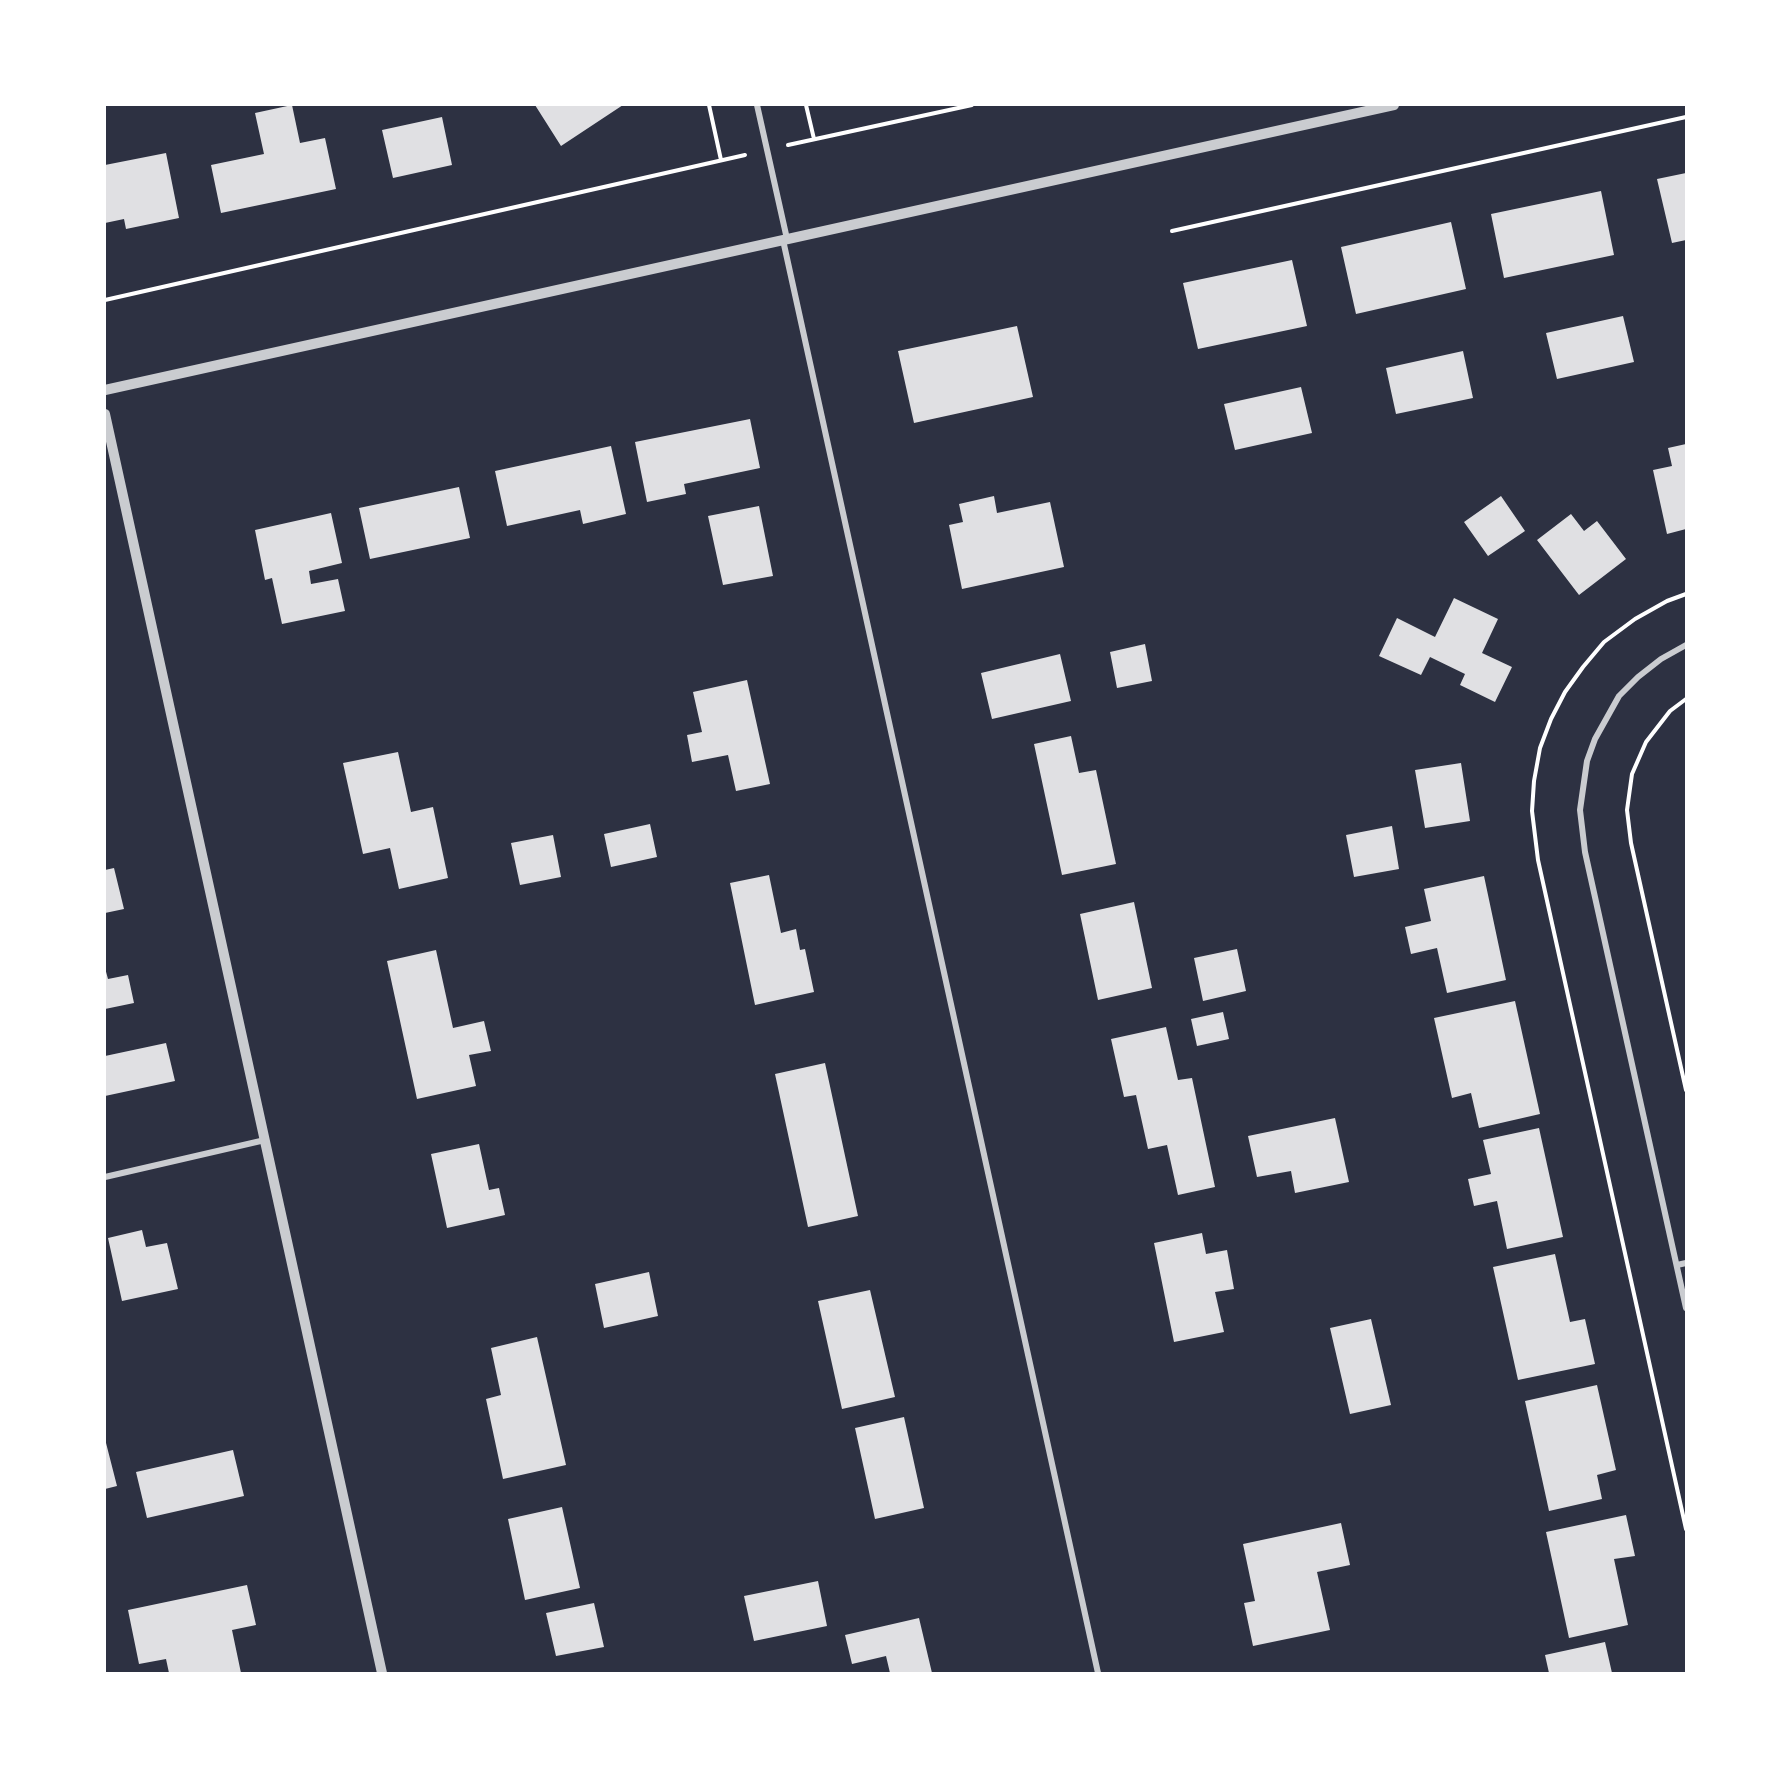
<!DOCTYPE html>
<html>
<head>
<meta charset="utf-8">
<style>
	body { margin:0 }
	#map { position:relative; width:1791px; height:1778px; overflow:hidden; background:#2d3142; font-family:"PT Sans",sans-serif }
	canvas { display:block }
	.frame { position:absolute; inset:0; border:106px solid #fff; pointer-events:none }
</style>
</head>
<body>
<div id="map">
<canvas width="1791" height="1778"></canvas>
<div class="frame"></div>
</div>
<script>
const ctx = document.querySelector('canvas').getContext('2d');
ctx.lineJoin = 'round';
function paint(path, color) { ctx.fillStyle = color; ctx.fill(path, 'evenodd'); }
const poly = rows => new Path2D(rows.map(r => 'M' + r).join(''));
function stroke(path, color, width, dash) { ctx.strokeStyle = color; ctx.lineWidth = width; ctx.lineCap = dash ? 'butt' : 'round'; ctx.setLineDash(dash || []); ctx.stroke(path); }
paint(poly([
	[292,105,300,143,325,138,336,189,221,213,211,165,264,154,255,113],
	[535,105,623,105,561,146],
	[442,117,452,165,393,178,382,130],
	[166,153,179,218,126,229,124,219,105,223,105,165],
	[1686,173,1686,240,1672,243,1657,179],
	[1601,191,1614,255,1504,278,1491,214],
	[1451,222,1466,289,1356,314,1341,247],
	[1292,260,1307,326,1198,349,1183,283],
	[1623,316,1634,362,1557,379,1546,333],
	[1017,326,1033,397,914,423,898,351],
	[1463,351,1473,398,1396,414,1386,368],
	[1301,387,1312,433,1235,450,1224,404],
	[750,419,760,468,684,484,686,494,647,502,635,442],
	[1686,444,1686,529,1667,534,1653,470,1672,466,1668,448],
	[611,446,626,514,583,524,580,510,507,526,495,471],
	[459,487,470,538,370,559,359,508],
	[994,496,997,513,1050,502,1064,567,962,589,949,525,963,522,959,504],
	[1501,496,1525,531,1488,556,1464,522],
	[759,506,773,576,723,585,708,516],
	[331,513,342,563,309,571,311,584,338,579,345,611,282,624,272,578,265,580,255,530],
	[1571,514,1584,531,1597,521,1626,559,1579,595,1537,540],
	[1454,598,1498,619,1482,653,1512,667,1495,702,1460,685,1465,674,1430,657,1421,675,1379,656,1397,618,1435,637],
	[1145,644,1152,681,1117,688,1110,652],
	[1060,654,1071,701,992,719,981,673],
	[747,680,770,784,736,791,728,755,692,762,687,735,702,732,693,692],
	[1071,736,1079,773,1096,770,1116,864,1062,875,1034,744],
	[398,752,411,812,433,807,448,878,399,889,390,848,363,854,343,763],
	[1461,763,1470,821,1425,828,1415,770],
	[650,824,657,857,611,867,604,834],
	[1392,826,1399,869,1354,877,1346,835],
	[553,835,561,877,520,885,511,843],
	[114,868,124,909,105,913,105,870],
	[769,875,781,933,796,929,800,950,805,949,814,992,755,1005,730,883],
	[1484,876,1506,980,1447,993,1437,948,1411,954,1405,927,1431,921,1424,889],
	[1134,902,1152,988,1098,1000,1080,914],
	[1237,949,1246,991,1203,1001,1194,958],
	[436,950,453,1028,484,1021,491,1051,469,1055,476,1086,417,1099,387,961],
	[105,968,108,979,128,975,134,1003,105,1009],
	[1515,1001,1540,1114,1479,1128,1471,1093,1452,1098,1434,1018],
	[1223,1012,1229,1039,1197,1046,1191,1019],
	[1166,1027,1178,1080,1192,1078,1215,1187,1178,1195,1167,1145,1148,1149,1136,1095,1124,1097,1111,1039],
	[166,1043,175,1081,105,1096,105,1056],
	[825,1063,858,1216,808,1227,775,1074],
	[1335,1118,1349,1182,1295,1193,1291,1171,1257,1177,1248,1136],
	[1539,1128,1563,1237,1507,1249,1497,1201,1474,1206,1468,1179,1491,1174,1483,1140],
	[479,1144,489,1190,499,1188,505,1215,447,1228,431,1154],
	[142,1230,146,1247,167,1243,178,1289,122,1301,108,1238],
	[1202,1233,1206,1254,1227,1250,1234,1289,1215,1292,1224,1332,1174,1342,1154,1243],
	[1555,1254,1570,1322,1585,1319,1595,1364,1518,1380,1493,1267],
	[649,1272,658,1316,604,1328,595,1284],
	[870,1290,895,1397,842,1409,818,1301],
	[1371,1319,1391,1405,1350,1414,1330,1328],
	[537,1337,566,1465,503,1479,486,1399,501,1395,491,1348],
	[1597,1385,1616,1470,1597,1475,1602,1499,1549,1511,1525,1401],
	[904,1417,924,1508,875,1519,855,1428],
	[105,1439,117,1486,105,1489],
	[233,1450,244,1496,147,1518,136,1472],
	[562,1507,580,1588,525,1600,508,1519],
	[1626,1515,1635,1556,1614,1559,1628,1625,1569,1638,1546,1532],
	[1341,1523,1350,1565,1317,1572,1330,1630,1253,1646,1244,1603,1255,1601,1243,1544],
	[818,1581,827,1626,754,1641,744,1596],
	[247,1585,256,1625,232,1630,241,1673,169,1673,166,1659,139,1664,128,1610],
	[594,1603,604,1647,556,1656,546,1613],
	[919,1618,932,1673,890,1673,886,1656,852,1664,845,1635],
	[1605,1642,1612,1673,1549,1673,1545,1655]
]), '#e0e0e3');
stroke(poly([
	[709,105,721,160],
	[806,105,814,139],
	[788,145,972,105],
	[1172,231,1686,117],
	[105,300,745,155],
	[1686,594,1667,601,1635,619,1604,642,1583,667,1565,692,1551,719,1540,748,1534,781,1532,811,1538,860,1686,1529],
	[1686,699,1670,711,1646,742,1632,774,1627,810,1631,843,1686,1090]
]), '#fff', 4);
stroke(poly([
	[757,105,787,239],
	[783,240,1098,1673],
	[1686,645,1661,659,1638,677,1619,696,1595,739,1587,761,1580,810,1585,852,1686,1308],
	[105,1177,265,1140],
	[1677,1265,1686,1263]
]), '#caccd0', 6);
stroke(poly([
	[105,390,1394,105],
	[105,414,382,1673]
]), '#caccd0', 10);
</script>
</body>
</html>
